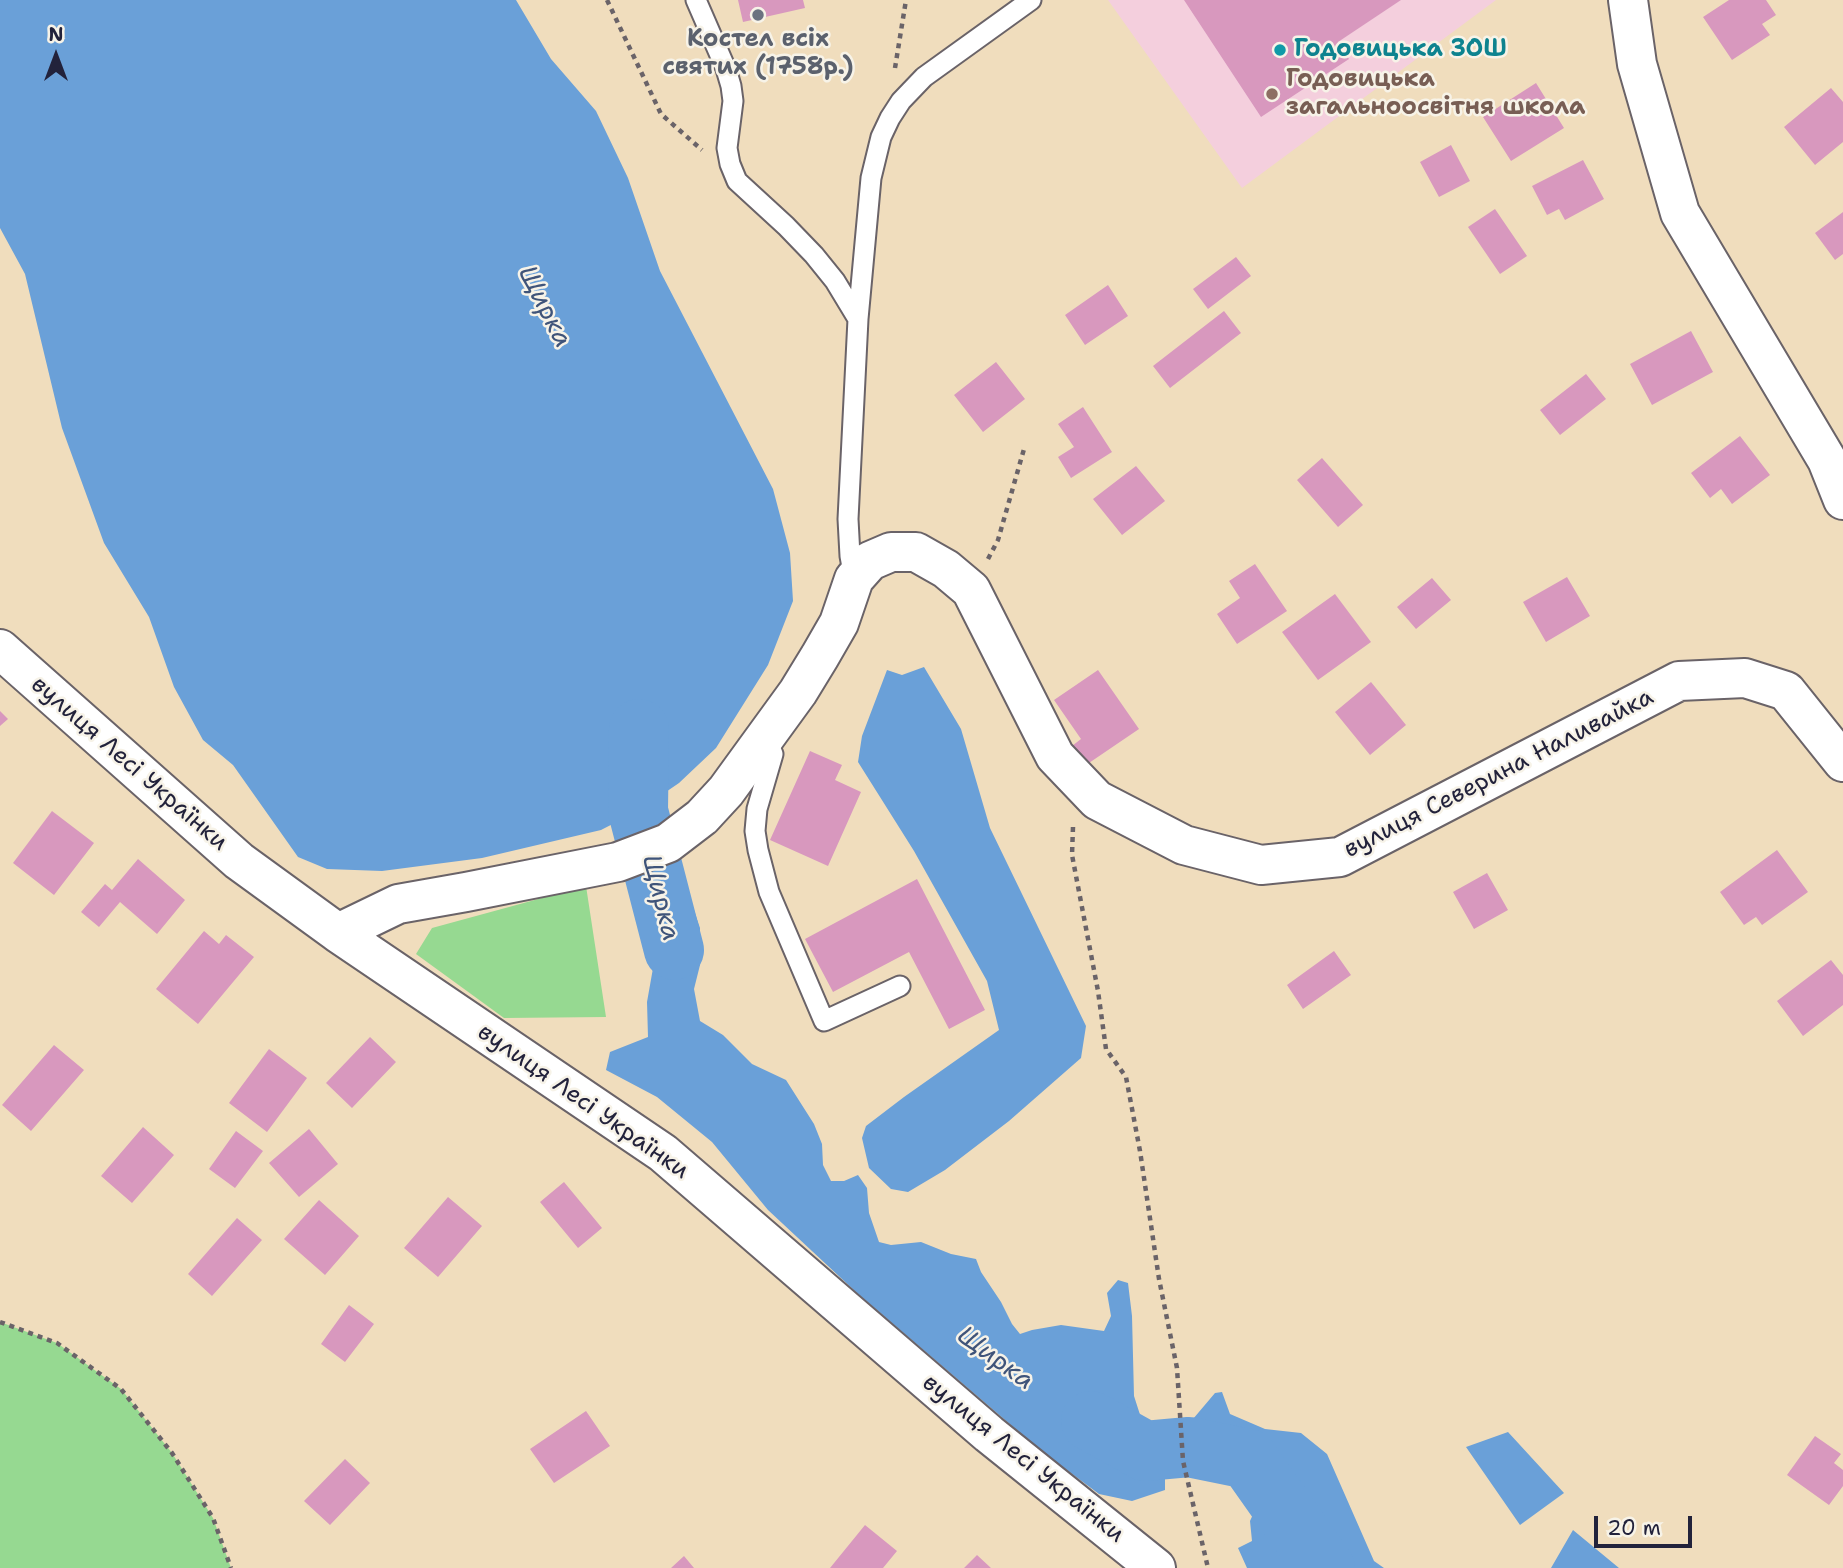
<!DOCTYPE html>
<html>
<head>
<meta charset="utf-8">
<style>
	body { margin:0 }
	#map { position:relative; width:1843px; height:1568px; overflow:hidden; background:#f0ddbd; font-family:"Shantell Sans",sans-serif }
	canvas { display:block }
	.north { position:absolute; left:21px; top:21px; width:70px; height:70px; -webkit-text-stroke:5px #f7f3e8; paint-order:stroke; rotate:0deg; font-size:19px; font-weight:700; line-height:28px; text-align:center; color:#22223b }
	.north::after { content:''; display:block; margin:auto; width:24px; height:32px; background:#22223b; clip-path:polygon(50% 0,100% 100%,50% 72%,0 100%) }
	.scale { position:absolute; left:1594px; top:1516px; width:98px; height:32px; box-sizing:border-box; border:4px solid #22223b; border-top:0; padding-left:9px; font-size:21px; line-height:24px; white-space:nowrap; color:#22223b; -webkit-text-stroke:5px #f7f3e8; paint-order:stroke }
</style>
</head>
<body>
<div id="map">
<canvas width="1843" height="1568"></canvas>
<div class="north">N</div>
<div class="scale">20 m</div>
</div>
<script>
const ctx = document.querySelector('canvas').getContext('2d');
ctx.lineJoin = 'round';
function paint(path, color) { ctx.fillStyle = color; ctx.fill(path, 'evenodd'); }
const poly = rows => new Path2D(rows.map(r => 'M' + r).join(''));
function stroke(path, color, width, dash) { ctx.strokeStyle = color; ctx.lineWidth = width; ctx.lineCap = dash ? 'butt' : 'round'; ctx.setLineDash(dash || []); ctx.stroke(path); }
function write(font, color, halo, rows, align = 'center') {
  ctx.font = font + ' "Shantell Sans",sans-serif'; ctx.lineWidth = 5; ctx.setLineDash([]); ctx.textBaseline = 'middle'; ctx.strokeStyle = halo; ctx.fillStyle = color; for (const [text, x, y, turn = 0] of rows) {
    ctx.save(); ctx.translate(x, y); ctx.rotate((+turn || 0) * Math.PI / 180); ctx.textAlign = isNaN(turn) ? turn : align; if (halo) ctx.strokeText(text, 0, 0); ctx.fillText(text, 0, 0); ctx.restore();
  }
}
paint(poly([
	[1108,0,1496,0,1242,188]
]), '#f4cfdd');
paint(poly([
	[586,886,606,1017,504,1018,416,954,432,928],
	[0,1322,57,1343,121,1389,172,1453,213,1518,231,1568,0,1568]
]), '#96d991');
paint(poly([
	[0,0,516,0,551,59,596,111,628,178,660,271,773,489,790,553,793,601,768,665,716,748,679,783,638,811,601,830,482,858,382,871,327,869,298,857,233,765,203,740,174,687,149,617,104,543,62,428,25,274,0,228],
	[924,667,961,729,990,828,1086,1026,1081,1058,1009,1121,945,1170,908,1192,891,1189,869,1168,862,1138,866,1126,904,1097,999,1030,987,981,914,851,858,762,862,736,887,670,902,675],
	[653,872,679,889,693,907,700,928,700,965,694,989,700,1021,723,1035,752,1064,786,1080,814,1124,822,1144,823,1165,831,1181,844,1181,858,1175,867,1188,869,1213,879,1242,891,1245,921,1242,951,1254,976,1259,981,1272,1001,1302,1012,1324,1020,1334,1032,1330,1061,1325,1104,1331,1111,1316,1107,1293,1118,1280,1128,1283,1132,1316,1134,1396,1143,1424,1165,1449,1165,1490,1132,1501,1099,1494,1040,1450,857,1293,768,1210,712,1142,657,1097,606,1070,610,1052,648,1037,647,1002,658,940,638,897],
	[1222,1392,1230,1414,1265,1429,1301,1433,1327,1454,1374,1561,1384,1568,1247,1568,1238,1548,1252,1541,1250,1521,1255,1510,1222,1469,1204,1462,1189,1447,1193,1419,1215,1393],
	[1508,1432,1564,1493,1520,1525,1466,1447],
	[1573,1530,1619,1568,1551,1568]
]), '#6aa0d8');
stroke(poly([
	[639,729,638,811,674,950],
	[1091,1421,1145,1451,1189,1447,1248,1459,1325,1568]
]), '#6aa0d8', 60);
paint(poly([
	[738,0,803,0,805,8,743,22],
	[1184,0,1401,0,1338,42,1349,59,1261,117],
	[1729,0,1766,0,1776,15,1762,24,1770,35,1732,60,1703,17],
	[1536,83,1564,128,1511,161,1483,117],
	[1831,88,1843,102,1843,142,1815,165,1784,127],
	[1451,145,1470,181,1439,197,1420,162],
	[1583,160,1604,199,1565,220,1559,209,1547,215,1532,186],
	[1495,209,1527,256,1500,274,1468,227],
	[1843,212,1843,254,1835,260,1815,233],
	[1236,257,1251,276,1208,309,1193,289],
	[1108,285,1128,316,1085,345,1065,315],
	[1224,311,1241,333,1170,388,1153,366],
	[1691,331,1713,372,1652,405,1630,364],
	[996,362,1025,399,983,432,954,395],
	[1586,374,1606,399,1560,435,1540,410],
	[1083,407,1112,452,1071,478,1058,457,1074,447,1058,424],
	[1740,436,1770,475,1732,504,1721,489,1710,498,1691,473],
	[1322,458,1363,505,1338,527,1297,480],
	[1136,466,1165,501,1122,535,1093,499],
	[1255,564,1287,611,1237,644,1217,614,1240,598,1229,581],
	[1567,577,1590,616,1546,642,1523,602],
	[1432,578,1451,600,1416,629,1397,607],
	[1335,594,1371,642,1318,680,1282,632],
	[1098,670,1139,729,1086,765,1072,746,1081,739,1054,700],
	[1371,682,1406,725,1370,755,1335,712],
	[0,711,8,719,0,726],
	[810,751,842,765,835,780,861,792,828,866,770,840],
	[52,811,94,843,54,895,13,863],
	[1777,850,1808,892,1762,925,1756,917,1744,925,1720,892],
	[138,859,185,900,157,934,120,902,99,927,81,912,105,884,112,890],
	[1487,873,1508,910,1474,929,1453,892],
	[917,879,985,1010,949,1029,909,952,833,992,805,939],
	[204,931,219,944,226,935,254,957,198,1024,156,989],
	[1334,951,1351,975,1303,1009,1287,985],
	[1831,960,1843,975,1843,1005,1803,1036,1777,1001],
	[370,1037,396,1062,352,1108,326,1083],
	[54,1045,84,1070,31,1131,2,1105],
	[269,1049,307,1078,267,1132,229,1103],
	[143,1127,174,1155,132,1203,101,1176],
	[309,1129,338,1164,299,1197,269,1163],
	[236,1131,263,1151,235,1188,209,1169],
	[564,1182,602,1228,578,1248,540,1202],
	[448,1197,482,1226,438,1277,404,1248],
	[319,1200,359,1236,325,1275,284,1239],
	[237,1218,262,1240,212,1296,188,1274],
	[349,1305,374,1324,345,1362,321,1344],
	[586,1411,610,1446,554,1483,530,1449],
	[1815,1436,1841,1454,1834,1463,1843,1470,1843,1486,1829,1505,1787,1475],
	[345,1459,370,1483,330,1525,304,1501],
	[865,1525,897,1551,883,1568,830,1568],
	[977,1555,991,1568,964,1568],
	[684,1556,694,1568,671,1568]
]), '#d898be');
const service = poly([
	[696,0,726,69,731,86,733,101,727,148,730,164,737,181,786,226,814,255,835,281,858,319],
	[854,578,850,556,848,519,858,319,871,178,881,137,890,118,901,101,924,77,1031,0],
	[767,741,773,754,757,809,755,831,758,850,769,892,824,1021,900,986]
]);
const minor = poly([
	[0,649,239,861,338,933,663,1153,989,1434,1156,1568],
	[338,933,398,904,466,892,618,862,668,843,702,817,726,791,798,692,820,656,839,623,854,579,870,561,891,552,916,552,946,569,971,590,1055,756,1097,800,1184,845,1261,865,1340,857,1679,681,1745,678,1786,691,1843,762]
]);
const tertiary = poly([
	[1628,0,1637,64,1680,213,1827,460,1843,500]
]);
stroke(service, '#6a6368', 23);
stroke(minor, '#6a6368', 42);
stroke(tertiary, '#6a6368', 42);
stroke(poly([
	[607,0,661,114,702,150],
	[895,68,906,0],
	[988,559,998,540,1024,449],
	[1073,827,1072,855,1098,991,1106,1049,1126,1077,1140,1151,1159,1279,1177,1368,1183,1461,1208,1568],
	[0,1322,57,1343,121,1389,172,1453,213,1518,231,1568]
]), '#6a6368', 4.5, [5, 5]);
stroke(service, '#fff', 19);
stroke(minor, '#fff', 38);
stroke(tertiary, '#fff', 38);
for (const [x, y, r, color] of [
	[758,15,7,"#6b7280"],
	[1280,50,7,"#0f9aa8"],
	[1272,94,7,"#8d6e63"]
]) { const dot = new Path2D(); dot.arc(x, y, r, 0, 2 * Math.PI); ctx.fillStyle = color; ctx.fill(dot); stroke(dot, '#f7f3e8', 2.5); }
write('bold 24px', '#5b616d', '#f7f3e8', [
	["Костел всіх",758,40],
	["святих (1758р.)",758,68]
]);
write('bold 24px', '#0d838f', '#f7f3e8', [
	["Годовицька ЗОШ",1294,50]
], 'left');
write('bold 24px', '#785e54', '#f7f3e8', [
	["Годовицька",1286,80],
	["загальноосвітня школа",1286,108]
], 'left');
write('24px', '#22223b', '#f7f3e8', [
	["вулиця Лесі Українки",129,764,41],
	["вулиця Северина Наливайка",1499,774,-27],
	["вулиця Лесі Українки",583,1102,35],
	["вулиця Лесі Українки",1023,1459,39]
]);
write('italic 26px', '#3f547a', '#f7f3e8', [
	["Щирка",544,307,63],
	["Щирка",660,898,76],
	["Щирка",995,1359,36]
]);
</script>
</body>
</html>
